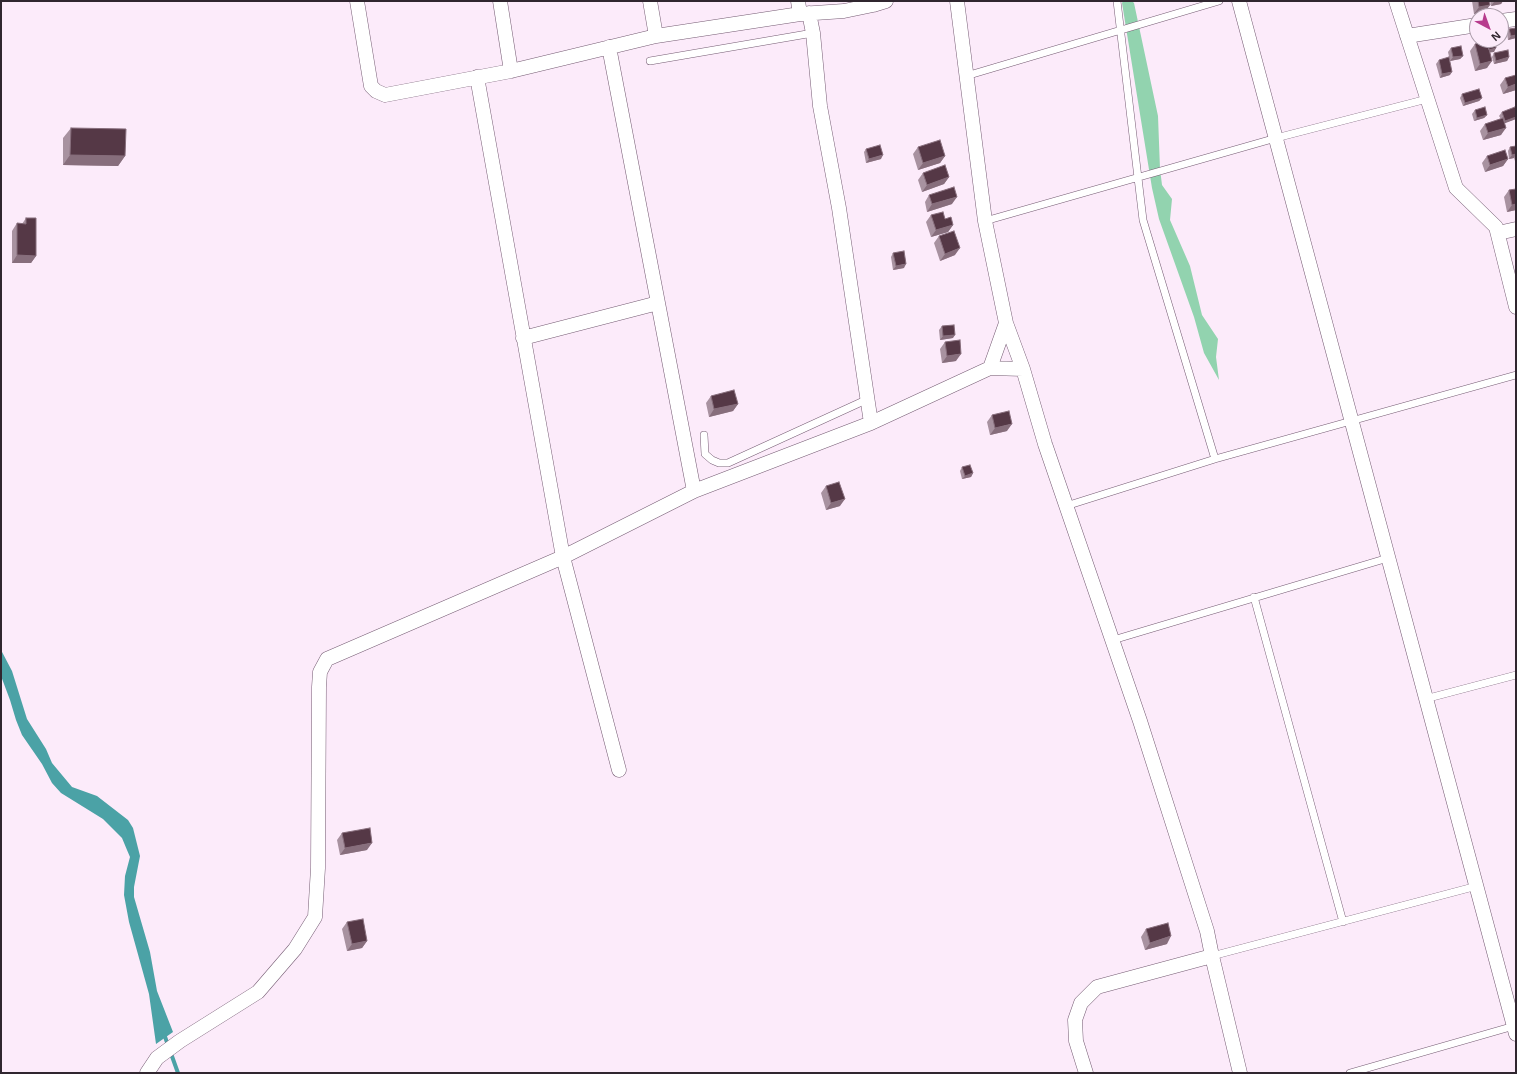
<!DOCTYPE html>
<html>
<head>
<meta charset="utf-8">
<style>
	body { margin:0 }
	#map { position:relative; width:1517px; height:1074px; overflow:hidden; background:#fcebfa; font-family:Helvetica,sans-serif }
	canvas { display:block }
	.frame { position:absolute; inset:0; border:2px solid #30262f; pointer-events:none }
	.north { position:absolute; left:1469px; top:8px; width:40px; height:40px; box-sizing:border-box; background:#fcebfa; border:1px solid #aa9ca9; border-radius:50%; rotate:139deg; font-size:11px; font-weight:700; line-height:16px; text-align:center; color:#30262f }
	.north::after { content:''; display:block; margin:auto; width:14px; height:18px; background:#b73c8d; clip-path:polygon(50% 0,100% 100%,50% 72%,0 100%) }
</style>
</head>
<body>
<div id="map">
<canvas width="1517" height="1074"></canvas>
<div class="frame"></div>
<div class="north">N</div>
</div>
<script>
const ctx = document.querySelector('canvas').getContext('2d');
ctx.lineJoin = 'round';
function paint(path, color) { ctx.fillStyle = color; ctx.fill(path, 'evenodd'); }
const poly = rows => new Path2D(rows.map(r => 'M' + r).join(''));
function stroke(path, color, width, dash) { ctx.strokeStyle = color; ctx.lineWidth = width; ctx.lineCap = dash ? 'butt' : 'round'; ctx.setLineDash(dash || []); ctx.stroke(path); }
paint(poly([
	[1123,1,1132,1,1134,3,1158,116,1160,169,1162,185,1172,199,1170,220,1190,266,1202,315,1218,339,1216,357,1219,380,1204,353,1194,317,1159,219,1152,188,1122,3]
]), '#92d3af');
paint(poly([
	[1,650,12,671,27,719,46,749,52,763,72,787,97,796,128,820,133,828,140,856,134,887,134,897,150,952,157,991,173,1032,156,1044,149,994,129,922,124,895,125,876,130,857,127,850,122,838,103,819,61,793,52,783,42,764,22,735,16,720,10,700,1,676]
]), '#4ba2a6');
stroke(poly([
	[164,1034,178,1073]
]), '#4ba2a6', 4);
const lane = poly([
	[1117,1,1143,220,1215,459],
	[650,61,813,33],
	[966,76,1219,1],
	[985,221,1276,138,1427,99],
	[704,435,705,454,712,460,719,463,728,463,868,399],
	[1066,506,1215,459,1516,375],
	[1254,597,1343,922],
	[1113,640,1388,558],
	[1425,699,1516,675],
	[1212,956,1477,886],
	[1350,1073,1514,1026]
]);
const street = poly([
	[357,1,371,86,376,91,385,95,511,71,656,36,800,14,844,11,873,5,886,1],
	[500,1,511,71],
	[650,1,656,36],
	[798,1,800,14],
	[957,1,985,221,1006,323,1023,369,1045,444,1140,721,1207,931,1212,956,1097,987,1081,1003,1075,1020,1076,1041,1086,1073],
	[1239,1,1516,1034],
	[1396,1,1456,188,1496,227,1516,307],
	[809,13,813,33,820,106,839,208,871,423],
	[1501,21,1516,19],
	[1407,36,1477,25],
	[609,47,694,491],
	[477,77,563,557,619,770],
	[1498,233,1516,229],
	[523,338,658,303],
	[990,368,1006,323],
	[1212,956,1240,1073],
	[147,1073,157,1058,180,1041,258,992,295,949,315,917,318,868,319,687,320,672,327,659,563,557,694,491,871,423,990,368,1023,369]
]);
stroke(lane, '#755c73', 8);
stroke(street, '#755c73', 15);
stroke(lane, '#fff', 7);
stroke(street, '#fff', 14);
paint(poly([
	[1472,1,1489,1,1485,12,1474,14],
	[1490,1,1503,1,1501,4,1491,6],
	[1509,29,1516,38,1508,40,1507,33],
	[1483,40,1495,40,1494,52,1490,52,1487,68,1475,71,1470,51,1475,44,1484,42],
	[1451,48,1463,56,1460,59,1450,61,1448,52],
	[1494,53,1509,57,1507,61,1494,64,1492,57],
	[1439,60,1450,75,1440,78,1436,64],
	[1505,78,1516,90,1503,94,1500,85],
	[1462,94,1482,98,1479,101,1463,106,1460,98],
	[1475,110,1487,115,1484,118,1474,121,1472,114],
	[1516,110,1516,119,1504,123,1501,135,1483,140,1480,131,1485,124,1501,119,1499,116,1502,112],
	[71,128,125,156,118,166,63,165,63,138],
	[1516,146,1516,164,1514,158,1509,159,1508,151,1510,147],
	[918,147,945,156,940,163,918,170,913,154],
	[866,149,881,159,866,163,864,152],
	[1487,156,1508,159,1503,166,1485,172,1482,163],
	[923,173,949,177,944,184,922,192,918,180],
	[1509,190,1516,210,1507,212,1504,197],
	[929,195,952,204,927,212,925,202],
	[931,215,945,219,953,225,948,232,931,237,926,222],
	[26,218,36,256,31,263,12,263,12,231,17,223,22,224],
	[939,236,955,255,940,261,934,243],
	[893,253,904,268,893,270,891,257],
	[942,326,953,338,940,340,939,330],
	[945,342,956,361,942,363,940,349],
	[711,396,738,404,733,411,709,417,706,403],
	[992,415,1007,431,990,435,987,422],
	[962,467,973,473,971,477,962,479,960,471],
	[826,486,840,506,826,510,821,493],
	[342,833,367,850,340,855,337,840],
	[347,922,367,941,362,948,347,951,342,929],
	[1146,929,1167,944,1145,950,1141,937]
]), '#a892a0');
paint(poly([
	[1500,1,1503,1,1501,4,1491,6,1494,2],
	[1490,5,1485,12,1474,14,1479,7],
	[1516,35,1516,38,1508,40,1511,36],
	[1496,48,1494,52,1486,53,1488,50],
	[1463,56,1460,59,1450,61,1453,57],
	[1509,57,1507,61,1494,64,1496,61],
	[1492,61,1487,68,1475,71,1480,64],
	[1452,72,1450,75,1440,78,1442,74],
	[1516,84,1516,90,1503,94,1508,87],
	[1482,98,1479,101,1463,106,1465,103],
	[1487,115,1484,118,1474,121,1477,118],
	[1516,117,1516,119,1503,124,1505,121],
	[1506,128,1501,135,1483,140,1488,133],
	[1516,154,1514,158,1509,159,1512,155],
	[70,155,125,156,118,166,63,165],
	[883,155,881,159,866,163,869,159],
	[945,156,940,163,918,170,923,163],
	[1508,159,1503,166,1485,172,1490,165],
	[949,177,944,184,922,192,927,185],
	[957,197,952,204,927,212,932,204],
	[1516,204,1516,210,1507,212,1512,205],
	[953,225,948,232,931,237,936,230],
	[960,248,955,255,940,261,945,254],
	[17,255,36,256,31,263,12,263],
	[906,264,904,268,893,270,896,266],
	[955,335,953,338,940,340,943,336],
	[961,354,956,361,942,363,947,356],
	[738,404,733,411,709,417,714,409],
	[1012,424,1007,431,990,435,995,428],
	[973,473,971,477,962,479,965,476],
	[845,499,840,506,826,510,831,503],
	[372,843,367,850,340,855,345,848],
	[1171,936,1167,944,1145,950,1150,943],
	[367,941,362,948,347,951,352,944]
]), '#876e7c');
const building = poly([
	[1478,1,1489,1,1490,5,1479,7,1478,1],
	[1516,28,1516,35,1511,36,1509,29,1516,28],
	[1486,40,1495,40,1496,48,1489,50,1487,41,1486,40],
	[1487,41,1492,61,1480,64,1475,44,1487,41],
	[1461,46,1463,56,1453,57,1451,48,1461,46],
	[1508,50,1509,57,1496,61,1494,53,1508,50],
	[1449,57,1452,72,1442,74,1439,60,1449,57],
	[1516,75,1516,84,1508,87,1505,78,1516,75],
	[1479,89,1482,98,1465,103,1462,94,1479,89],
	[1485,107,1487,115,1477,118,1475,110,1485,107],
	[1515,107,1516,110,1516,117,1505,121,1502,112,1515,107],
	[1503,118,1506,128,1488,133,1485,124,1503,118],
	[71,128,126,129,125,156,70,155,71,128],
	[940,140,945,156,923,163,918,147,940,140],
	[880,145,883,155,869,159,866,149,880,145],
	[1516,146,1516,154,1512,155,1510,147,1516,146],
	[1505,150,1508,159,1490,165,1487,156,1505,150],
	[945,165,949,177,927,185,923,173,945,165],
	[954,187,957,197,932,204,929,195,954,187],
	[1516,189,1516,204,1512,205,1509,190,1516,189],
	[943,212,945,219,951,217,953,225,936,230,931,215,943,212],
	[26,218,36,218,36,256,17,255,17,223,26,224,26,218],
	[954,231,960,248,945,254,939,236,954,231],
	[904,251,906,264,896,266,893,253,904,251],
	[954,325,955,335,943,336,942,326,954,325],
	[960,340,961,354,947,356,945,342,960,340],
	[734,390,738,404,714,409,711,396,734,390],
	[1009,411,1012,424,995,428,992,415,1009,411],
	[970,465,973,473,965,476,962,467,970,465],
	[839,482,845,499,831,503,826,486,839,482],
	[370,828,372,843,345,848,342,833,370,828],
	[363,919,367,941,352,944,347,922,363,919],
	[1168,923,1171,936,1150,943,1146,929,1168,923]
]);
paint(building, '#553846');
stroke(building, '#876e7c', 1);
</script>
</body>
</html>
